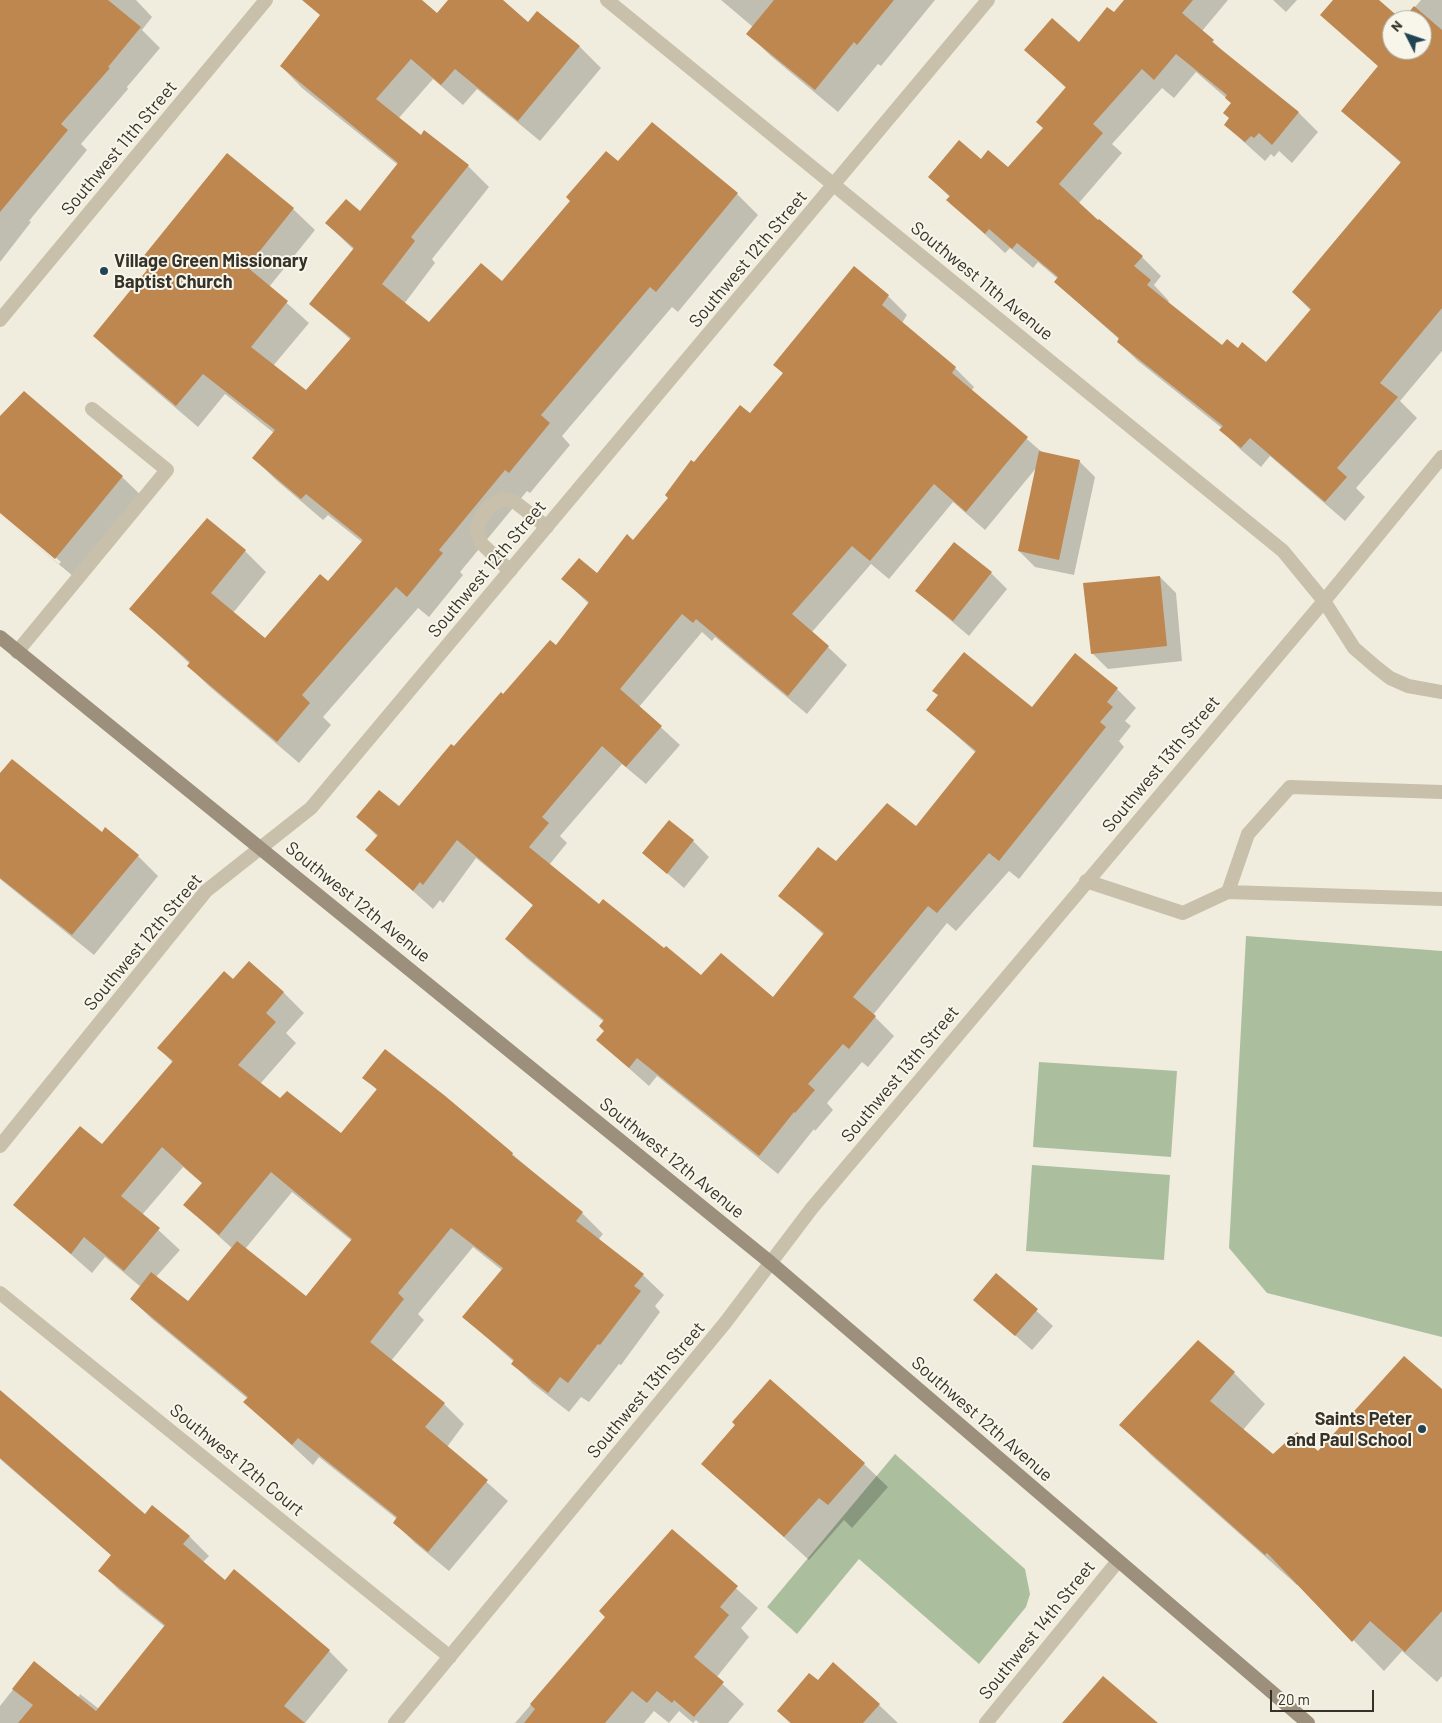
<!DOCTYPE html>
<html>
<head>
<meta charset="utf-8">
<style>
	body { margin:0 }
	#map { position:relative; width:1442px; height:1723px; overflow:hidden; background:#f1edde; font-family:Barlow,sans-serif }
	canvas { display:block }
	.north { position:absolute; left:1382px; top:10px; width:50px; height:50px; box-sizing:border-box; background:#f8f6ea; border:1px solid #aaa79d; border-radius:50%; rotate:311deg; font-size:14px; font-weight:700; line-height:20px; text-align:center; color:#363129 }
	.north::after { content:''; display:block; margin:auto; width:18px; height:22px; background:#214455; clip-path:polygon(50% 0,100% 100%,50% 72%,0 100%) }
	.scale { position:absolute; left:1270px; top:1690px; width:104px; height:22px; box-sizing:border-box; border:2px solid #363129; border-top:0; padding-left:6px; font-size:15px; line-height:18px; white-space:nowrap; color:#363129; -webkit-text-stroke:4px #f8f6ea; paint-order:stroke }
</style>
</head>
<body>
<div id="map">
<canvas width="1442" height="1723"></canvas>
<div class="north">N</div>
<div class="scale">20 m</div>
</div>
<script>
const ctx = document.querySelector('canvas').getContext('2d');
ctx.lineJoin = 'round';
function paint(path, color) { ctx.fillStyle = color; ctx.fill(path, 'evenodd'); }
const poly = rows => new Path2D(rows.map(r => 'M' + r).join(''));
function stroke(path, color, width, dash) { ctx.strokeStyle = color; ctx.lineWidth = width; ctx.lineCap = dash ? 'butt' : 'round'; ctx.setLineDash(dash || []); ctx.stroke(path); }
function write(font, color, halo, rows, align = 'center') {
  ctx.font = font + ' Barlow,sans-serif'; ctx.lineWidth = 4; ctx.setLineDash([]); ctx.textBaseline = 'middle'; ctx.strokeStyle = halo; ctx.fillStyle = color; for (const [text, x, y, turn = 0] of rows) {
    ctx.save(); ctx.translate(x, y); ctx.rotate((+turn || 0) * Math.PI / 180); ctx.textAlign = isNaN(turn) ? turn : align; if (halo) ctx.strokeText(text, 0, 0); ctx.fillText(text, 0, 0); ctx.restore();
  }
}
paint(poly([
	[1246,936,1442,951,1442,1337,1267,1293,1229,1248],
	[1039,1062,1177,1071,1171,1157,1033,1147],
	[1032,1165,1170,1175,1164,1260,1026,1251],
	[895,1454,1025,1569,1030,1594,1026,1607,979,1664,859,1559,797,1634,767,1607]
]), '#abbf9e');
paint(poly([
	[0,0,136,0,152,17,142,30,160,48,127,87,128,89,81,144,87,150,29,221,31,222,0,262],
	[322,0,386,0,437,14,449,0,501,0,528,23,538,12,580,47,601,68,540,141,477,89,463,105,433,79,398,119,421,137,468,166,489,187,432,259,435,263,404,304,429,324,502,283,618,163,652,123,737,194,758,215,678,312,672,307,562,436,570,445,530,493,527,491,460,572,463,575,429,617,418,608,323,717,331,725,299,763,210,687,188,666,190,664,131,609,245,551,266,572,233,613,265,640,328,583,362,542,328,515,323,520,275,479,254,458,274,433,225,394,198,427,116,357,94,336,148,270,228,155,293,209,315,230,269,287,309,323,273,366,306,392,351,340,310,304,354,250,326,223,360,213,398,165,302,88,281,66,322,16],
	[721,0,935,0,881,66,878,64,838,112,771,56,748,34,753,27],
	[1125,0,1228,0,1202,31,1232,60,1299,113,1318,132,1292,163,1279,151,1274,157,1271,154,1265,161,1225,125,1231,119,1232,103,1196,72,1174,98,1162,88,1112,144,1122,153,1078,204,1142,257,1161,276,1154,285,1169,301,1167,303,1222,347,1238,349,1266,364,1311,311,1293,292,1401,163,1342,110,1379,67,1322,15,1334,0,1377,0,1400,20,1392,20,1392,50,1422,50,1422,20,1404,20,1421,0,1442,0,1442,351,1400,401,1417,418,1356,488,1365,497,1345,521,1270,456,1261,467,1241,450,1221,430,1223,429,1138,361,1118,342,1120,340,1055,282,1058,279,1038,262,1033,268,1010,248,1005,253,948,200,950,197,929,177,981,160,1009,169,1044,128,1067,89,1026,50,1079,43,1114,14],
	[1273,0,1297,0,1286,12],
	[888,296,907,315,902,323,955,368,974,387,971,391,1043,453,1079,461,1095,477,1074,575,1035,567,1019,551,1037,467,985,530,953,502,889,579,871,564,812,632,847,665,807,714,715,637,712,641,702,632,639,707,680,745,646,784,622,764,560,836,567,843,549,865,599,905,701,977,773,999,824,935,780,896,836,863,916,828,976,753,928,710,1032,709,1075,655,1117,689,1136,708,1125,721,1131,726,1119,741,1124,747,1019,879,1009,871,956,931,947,923,873,1015,894,1036,868,1067,862,1062,827,1103,833,1110,815,1131,814,1129,778,1174,657,1076,649,1086,597,1040,605,1031,604,1022,526,958,507,939,534,906,476,858,443,903,440,900,433,909,367,850,378,837,358,817,399,807,503,696,556,647,589,604,563,579,597,574,634,541,695,464,750,415,784,374,774,365],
	[0,418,122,477,146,500,80,582,0,515,59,564,61,562,0,511],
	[954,544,991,573,1007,589,969,636,916,591],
	[1160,577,1176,593,1182,661,1108,669,1092,653],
	[0,775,138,856,158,876,94,955,0,879],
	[693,841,709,857,684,888,644,853],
	[234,980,283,992,304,1013,286,1033,296,1043,260,1084,281,1100,341,1135,377,1090,364,1077,512,1154,582,1213,603,1234,598,1240,643,1275,664,1295,655,1306,660,1312,621,1365,619,1364,589,1402,581,1397,569,1412,533,1384,513,1364,514,1362,464,1317,503,1271,473,1247,418,1314,424,1320,391,1361,444,1404,464,1424,447,1447,508,1501,449,1571,415,1543,394,1522,397,1519,319,1457,313,1465,245,1402,248,1399,152,1319,131,1299,141,1287,105,1257,92,1273,15,1205,102,1146,173,1063,159,1048],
	[183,1167,203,1184,184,1205,233,1249,188,1303,156,1277,180,1250,142,1215],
	[292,1192,352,1241,306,1298,245,1249],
	[997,1275,1053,1326,1032,1350,975,1300],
	[1234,1373,1265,1404,1243,1430,1273,1455,1318,1453,1442,1391,1442,1676,1437,1682,1402,1651,1384,1671,1298,1584,1297,1585,1152,1456,1121,1425],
	[0,1392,145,1516,189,1536,209,1556,203,1562,225,1582,329,1651,348,1670,305,1723,0,1723,0,1706,34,1663,78,1698,80,1694,99,1709,165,1627,119,1590,100,1571,112,1556,0,1459],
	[703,1464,864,1464,888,1487,852,1528,844,1520,809,1560],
	[672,1531,758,1608,741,1628,749,1637,716,1678,744,1704,728,1723,699,1723,696,1720,693,1723,679,1711,669,1723,654,1711,644,1723,515,1723,607,1617],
	[818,1682,879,1705,898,1723,790,1723,778,1711]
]), '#0003');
paint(poly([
	[0,0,108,0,141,27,108,67,110,68,61,124,68,130,0,212],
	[302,0,422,0,437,13,448,0,503,0,528,22,537,11,580,46,518,121,455,69,441,85,411,59,376,99,421,135,424,130,469,165,411,237,415,241,382,284,429,322,481,263,502,281,570,201,566,197,606,151,618,161,652,122,738,193,656,292,650,287,541,415,550,423,509,473,505,470,439,550,443,553,407,597,396,587,302,695,310,703,277,742,187,666,190,662,129,609,207,518,246,550,211,593,265,638,320,574,328,581,363,540,306,494,301,499,252,458,275,430,203,374,176,406,93,336,147,270,138,263,227,153,294,208,247,267,288,301,251,347,306,390,351,338,309,304,354,248,325,223,346,199,360,211,398,163,280,66,320,15],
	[774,0,894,0,857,45,854,42,815,90,746,34],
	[1124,0,1193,0,1182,13,1214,40,1212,42,1299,112,1272,145,1259,133,1254,138,1251,136,1245,142,1224,125,1229,118,1223,113,1231,103,1225,98,1227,95,1176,54,1154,80,1142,69,1093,124,1103,133,1059,184,1098,220,1099,219,1143,256,1134,266,1151,280,1147,285,1222,345,1227,339,1238,348,1242,342,1266,362,1311,309,1292,292,1401,162,1341,111,1378,66,1320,15,1333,0,1379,0,1402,20,1414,6,1442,30,1442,308,1380,383,1398,397,1337,468,1347,477,1325,502,1250,438,1241,448,1219,430,1223,426,1117,342,1119,338,1054,282,1058,277,1017,243,1012,249,989,229,985,234,946,200,950,196,928,177,959,140,981,159,988,150,1008,167,1043,128,1036,122,1066,87,1024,50,1052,18,1079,42,1107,7,1114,12],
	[1392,20,1422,20,1422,50,1392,50],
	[854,266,889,295,882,305,956,367,952,373,1028,437,966,512,934,484,870,561,852,546,792,614,829,646,788,696,696,619,693,623,682,614,620,689,662,726,626,767,602,746,542,817,549,823,529,847,599,904,603,899,664,948,666,946,701,975,721,953,773,997,824,933,778,896,818,847,836,861,887,803,916,826,976,751,926,710,938,695,932,691,964,652,1032,707,1075,653,1118,688,1107,702,1113,707,1100,722,1106,727,999,861,989,853,937,913,928,906,853,997,876,1016,849,1049,843,1044,808,1084,815,1090,795,1113,794,1112,759,1156,637,1058,629,1068,596,1040,604,1031,599,1026,604,1020,505,939,533,905,457,840,423,885,420,882,413,891,365,850,378,835,356,817,379,790,399,806,451,744,454,746,501,692,503,694,550,640,556,645,589,602,561,579,579,558,597,573,627,534,633,540,668,498,665,495,691,460,694,462,740,405,750,413,783,373,773,365],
	[24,391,123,476,55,559,0,513,0,416],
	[1039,451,1080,460,1059,560,1018,551],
	[954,542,992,572,953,621,915,591],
	[1160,576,1167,646,1091,654,1083,583],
	[12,759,102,832,105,827,139,855,72,935,0,878,0,773],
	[669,820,694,840,667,874,642,853],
	[249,961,284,992,266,1013,276,1022,238,1065,280,1098,287,1091,341,1133,377,1089,362,1078,385,1049,444,1095,513,1153,512,1155,583,1212,576,1221,644,1274,634,1286,641,1291,600,1345,598,1344,568,1383,560,1377,548,1393,511,1364,514,1360,462,1317,503,1268,451,1228,398,1293,404,1299,370,1342,445,1403,425,1427,488,1480,428,1552,393,1523,397,1517,298,1438,292,1445,243,1402,248,1397,130,1299,151,1272,188,1301,237,1241,306,1296,352,1239,271,1172,219,1235,183,1205,202,1183,162,1147,121,1196,160,1228,124,1271,84,1237,71,1254,13,1205,80,1126,102,1144,173,1061,157,1048,224,971,233,979],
	[996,1273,1038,1309,1015,1336,973,1300],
	[1198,1340,1235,1372,1210,1401,1273,1454,1297,1432,1318,1451,1404,1356,1442,1389,1442,1611,1405,1652,1370,1621,1352,1642,1267,1553,1265,1555,1119,1425],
	[770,1379,865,1463,828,1505,819,1498,784,1537,701,1464,735,1425,732,1422],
	[0,1390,145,1514,152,1505,190,1536,183,1544,225,1580,234,1569,330,1650,284,1706,305,1723,18,1723,33,1705,12,1689,34,1661,96,1711,165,1625,98,1571,111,1555,0,1458],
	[672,1529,738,1586,720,1607,729,1615,694,1657,724,1682,694,1717,674,1700,672,1703,657,1691,647,1703,632,1691,605,1723,524,1723,535,1709,530,1704,605,1617,599,1611],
	[833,1662,880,1704,863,1723,791,1723,777,1711,809,1673,818,1680],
	[1103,1676,1158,1723,1062,1723]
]), '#bd874f');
stroke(poly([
	[510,571,481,543,477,530,481,517,491,505,503,499,515,502,547,527],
	[17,652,167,470,92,409],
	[1086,881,1183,913,1228,892,1442,899],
	[1228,892,1248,834,1290,787,1442,792]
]), '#c8c0aa', 14);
stroke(poly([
	[607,0,1283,551,1324,601,1354,648,1376,667,1390,678,1408,686,1442,692],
	[0,1146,206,891,311,808,988,0],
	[0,1293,450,1657],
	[395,1723,725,1323,812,1208,1324,601,1442,457],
	[986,1723,1118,1561]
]), '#c8c0aa', 14);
stroke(poly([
	[0,320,266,0]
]), '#c8c0aa', 14);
stroke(poly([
	[0,637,771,1263,1308,1723]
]), '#9c907c', 14);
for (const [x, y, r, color] of [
	[104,271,5,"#214455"],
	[1422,1429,5,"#214455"]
]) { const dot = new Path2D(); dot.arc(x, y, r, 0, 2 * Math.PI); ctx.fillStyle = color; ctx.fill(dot); stroke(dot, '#f8f6ea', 2); }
write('18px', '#363129', '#f8f6ea', [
	["Southwest 11th Street",119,148,-50],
	["Southwest 12th Street",748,259,-50],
	["Southwest 11th Avenue",982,281,39],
	["Southwest 12th Street",487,569,-50],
	["Southwest 13th Street",1161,764,-50],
	["Southwest 12th Avenue",358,902,39],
	["Southwest 12th Street",143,942,-50],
	["Southwest 13th Street",900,1074,-50],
	["Southwest 12th Avenue",672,1158,39],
	["Southwest 13th Street",646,1390,-50],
	["Southwest 12th Avenue",982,1419,41],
	["Southwest 12th Court",237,1460,39],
	["Southwest 14th Street",1037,1630,-51]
]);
write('bold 18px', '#363129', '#f8f6ea', [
	["Village Green Missionary",114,261],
	["Baptist Church",114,282],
	["Saints Peter",1412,1419,"right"],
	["and Paul School",1412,1440,"right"]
], 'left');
</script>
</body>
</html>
